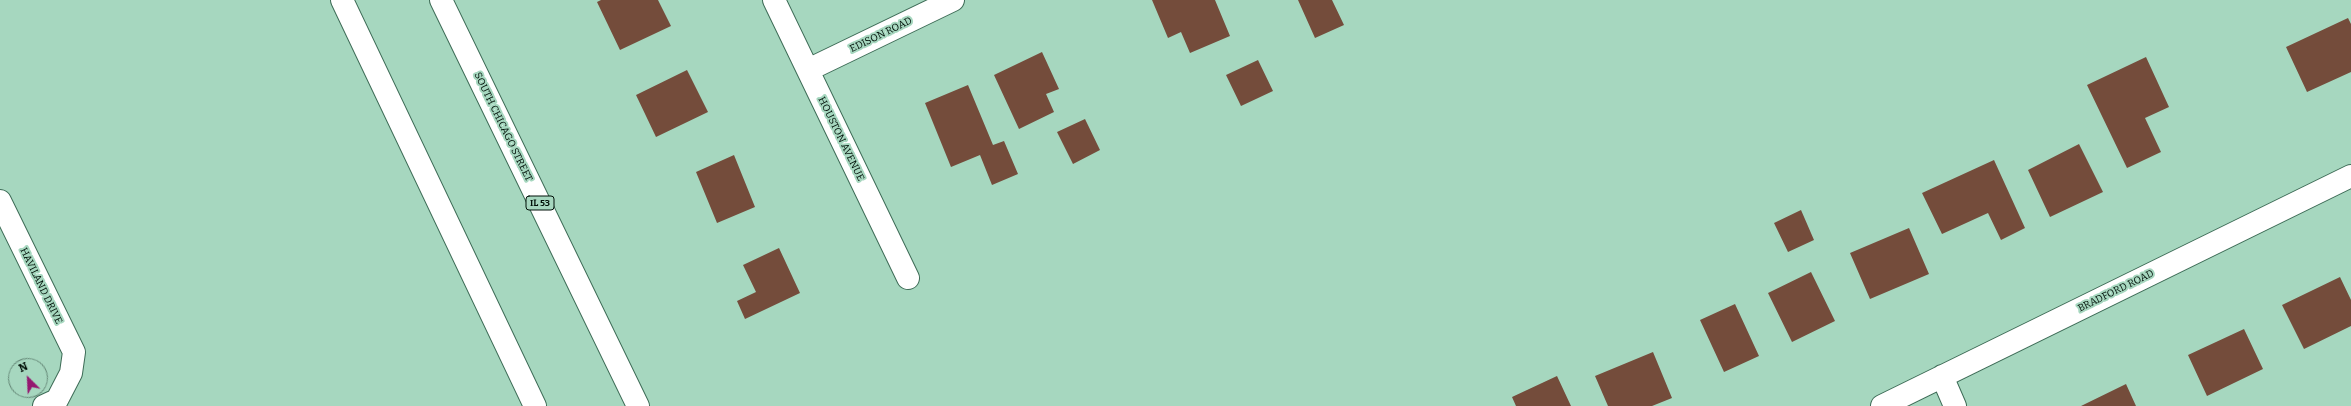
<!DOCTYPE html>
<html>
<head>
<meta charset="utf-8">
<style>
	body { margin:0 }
	#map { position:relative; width:2351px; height:406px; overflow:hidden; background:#a6d7bf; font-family:Bitter,serif }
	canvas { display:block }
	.north { position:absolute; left:8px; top:358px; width:40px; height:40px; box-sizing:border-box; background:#a6d7bf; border:1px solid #648776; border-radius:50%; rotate:336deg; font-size:11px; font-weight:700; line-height:16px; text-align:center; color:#011008 }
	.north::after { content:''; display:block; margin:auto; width:14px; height:18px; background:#951770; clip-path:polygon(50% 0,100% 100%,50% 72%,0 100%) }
</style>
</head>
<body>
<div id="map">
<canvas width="2351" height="406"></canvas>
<div class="north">N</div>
</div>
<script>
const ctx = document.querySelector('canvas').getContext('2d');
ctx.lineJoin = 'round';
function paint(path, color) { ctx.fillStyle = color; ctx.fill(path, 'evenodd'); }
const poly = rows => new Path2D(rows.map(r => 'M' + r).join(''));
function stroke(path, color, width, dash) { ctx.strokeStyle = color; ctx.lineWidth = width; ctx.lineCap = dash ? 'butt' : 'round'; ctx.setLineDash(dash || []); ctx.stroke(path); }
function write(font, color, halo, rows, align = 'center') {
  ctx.font = font + ' Bitter,serif'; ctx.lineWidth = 4; ctx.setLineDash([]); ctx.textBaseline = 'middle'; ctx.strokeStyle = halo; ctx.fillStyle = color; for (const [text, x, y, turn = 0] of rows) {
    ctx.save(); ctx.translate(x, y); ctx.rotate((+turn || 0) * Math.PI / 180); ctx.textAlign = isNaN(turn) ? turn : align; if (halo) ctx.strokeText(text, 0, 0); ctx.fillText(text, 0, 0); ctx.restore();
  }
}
paint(poly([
	[601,0,658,0,671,26,620,50,597,2],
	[1152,0,1215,0,1230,36,1190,53,1181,32,1168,38],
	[1298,0,1332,0,1344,25,1315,38],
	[2348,18,2351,24,2351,72,2307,92,2286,47],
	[1042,52,1059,89,1046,94,1054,112,1019,129,994,75],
	[2146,57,2169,107,2145,118,2161,152,2127,168,2087,85],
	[1258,60,1273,91,1241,106,1226,75],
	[687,70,708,112,656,137,636,95],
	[968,85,993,145,1004,141,1018,174,992,185,980,155,951,167,925,103],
	[1085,119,1100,150,1073,164,1057,132],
	[2079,144,2103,192,2050,217,2028,170],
	[734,155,755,207,717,223,696,172],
	[1994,160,2025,228,2001,240,1988,213,1942,234,1922,193],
	[1801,210,1814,240,1788,252,1774,223],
	[1909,228,1929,274,1870,299,1850,253],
	[779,248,800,293,745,319,737,301,756,292,743,265],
	[1811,272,1835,321,1792,342,1768,293],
	[2340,277,2351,300,2351,326,2304,349,2282,305],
	[1735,304,1759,356,1724,372,1700,320],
	[2244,329,2263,369,2207,396,2188,355],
	[1653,352,1672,398,1652,406,1608,406,1595,376],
	[1557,376,1571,406,1516,406,1512,397],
	[2126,384,2136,406,2081,406]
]), '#744c3b');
const minor = poly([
	[774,0,908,278],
	[808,70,953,0],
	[0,201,74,352,71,373,57,400,44,406],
	[1942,376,1955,406],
	[1882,406,2351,176]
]);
const primary = poly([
	[342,0,535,406],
	[441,0,638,406]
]);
stroke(minor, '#3e6c57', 24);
stroke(primary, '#3e6c57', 24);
stroke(minor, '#fff', 22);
stroke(primary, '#fff', 22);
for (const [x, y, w] of [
	[540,203,28]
]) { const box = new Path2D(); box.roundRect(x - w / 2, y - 7, w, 14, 3); ctx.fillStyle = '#a6d7bf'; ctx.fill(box); stroke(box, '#011008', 1); }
write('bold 9px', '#011008', null, [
	["IL 53",540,203]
]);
write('10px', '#011008', '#a6d7bf', [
	["EDISON ROAD",881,35,-26],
	["SOUTH CHICAGO STREET",503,127,64],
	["HOUSTON AVENUE",841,139,64],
	["HAVILAND DRIVE",41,286,64],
	["BRADFORD ROAD",2116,291,-26]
]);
</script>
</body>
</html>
